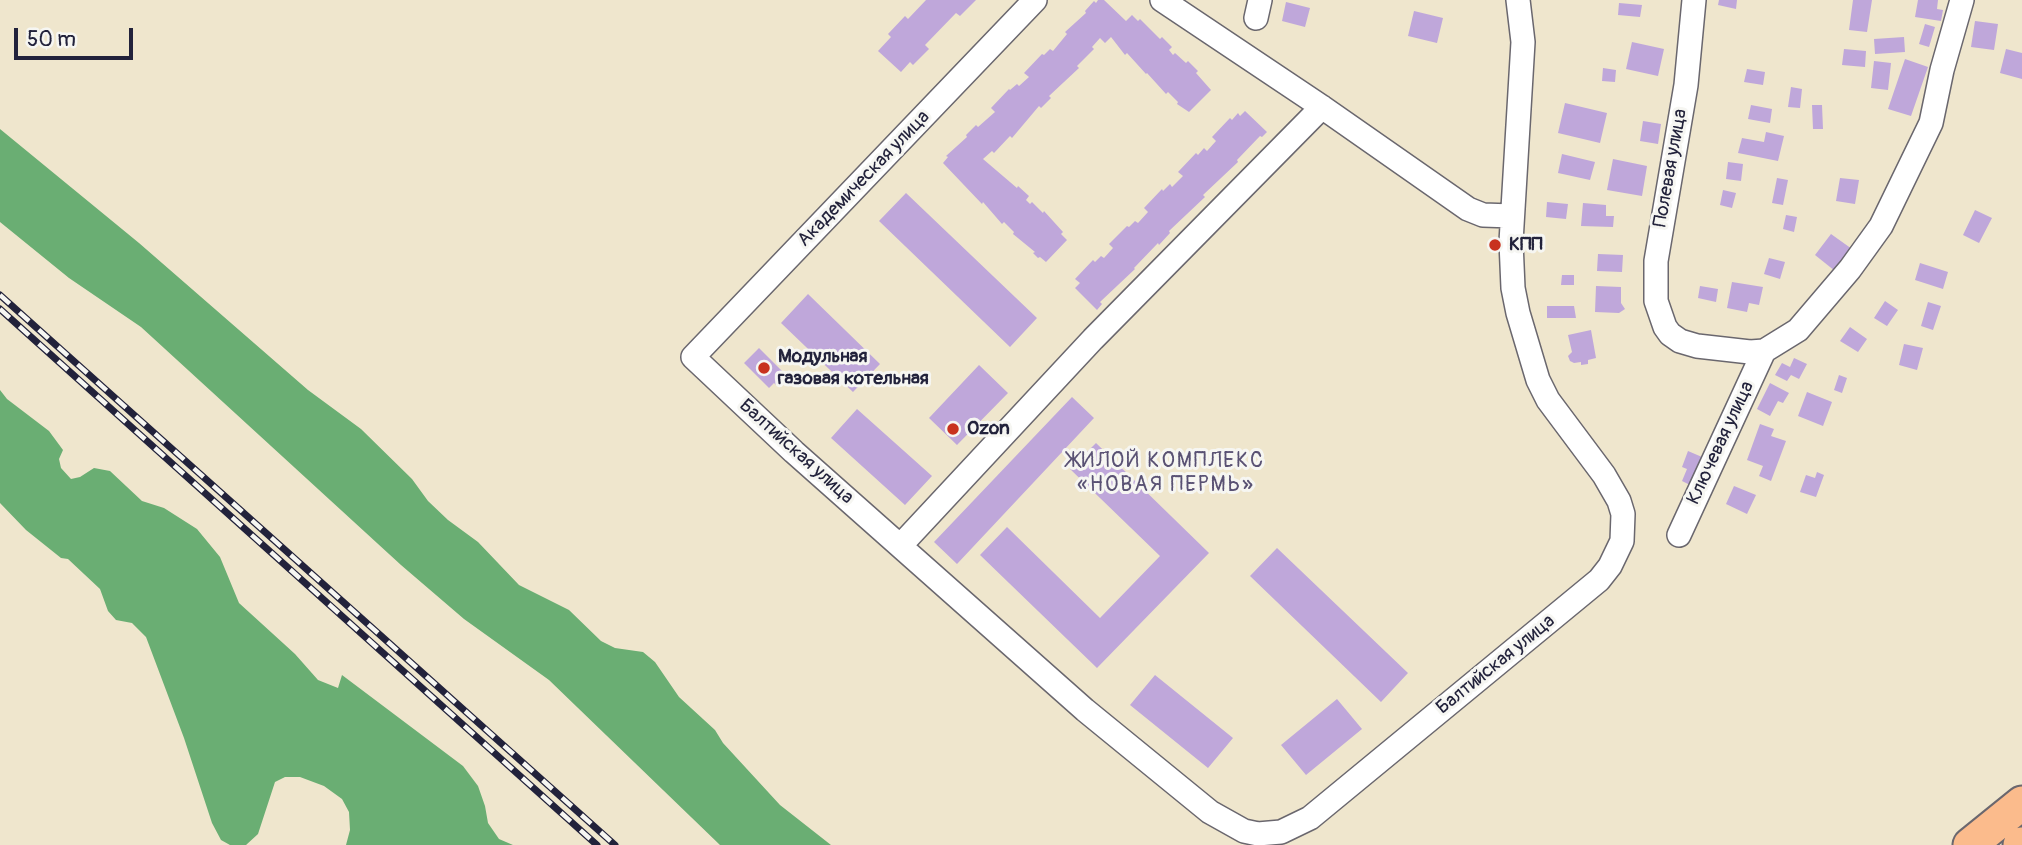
<!DOCTYPE html>
<html>
<head>
<meta charset="utf-8">
<style>
	body { margin:0 }
	#map { position:relative; width:2022px; height:845px; overflow:hidden; background:#efe6cd; font-family:Pangolin,sans-serif }
	canvas { display:block }
	.scale { position:absolute; left:14px; top:28px; width:119px; height:32px; box-sizing:border-box; border:4px solid #22223b; border-top:0; padding-left:9px; font-size:21px; line-height:24px; white-space:nowrap; color:#22223b; -webkit-text-stroke:5px #f6f6f2; paint-order:stroke }
</style>
</head>
<body>
<div id="map">
<canvas width="2022" height="845"></canvas>
<div class="scale">50 m</div>
</div>
<script>
const ctx = document.querySelector('canvas').getContext('2d');
ctx.lineJoin = 'round';
function paint(path, color) { ctx.fillStyle = color; ctx.fill(path, 'evenodd'); }
const poly = rows => new Path2D(rows.map(r => 'M' + r).join(''));
function stroke(path, color, width, dash) { ctx.strokeStyle = color; ctx.lineWidth = width; ctx.lineCap = dash ? 'butt' : 'round'; ctx.setLineDash(dash || []); ctx.stroke(path); }
function write(font, color, halo, rows, align = 'center') {
  ctx.font = font + ' Pangolin,sans-serif'; ctx.lineWidth = 6; ctx.setLineDash([]); ctx.textBaseline = 'middle'; ctx.strokeStyle = halo; ctx.fillStyle = color; for (const [text, x, y, turn = 0] of rows) {
    ctx.save(); ctx.translate(x, y); ctx.rotate((+turn || 0) * Math.PI / 180); ctx.textAlign = isNaN(turn) ? turn : align; if (halo) ctx.strokeText(text, 0, 0); ctx.fillText(text, 0, 0); ctx.restore();
  }
}
paint(poly([
	[0,129,139,243,308,390,361,429,412,479,428,501,448,520,478,542,519,585,569,610,601,641,615,648,643,652,655,662,679,697,715,730,723,743,780,805,831,845,720,845,549,680,464,619,401,565,141,327,69,278,0,222],
	[0,390,7,399,49,431,63,450,59,459,61,468,71,479,80,477,94,468,110,471,142,501,164,508,197,529,220,557,239,603,295,654,318,680,338,688,342,675,463,766,478,786,485,806,488,823,499,839,513,845,346,845,350,830,349,812,342,799,324,786,300,777,285,777,275,782,258,834,246,845,230,845,221,840,212,823,184,738,146,637,132,623,116,620,108,611,100,589,68,559,61,558,26,530,0,503]
]), '#6aae73');
paint(poly([
	[926,0,976,0,960,16,956,13,925,45,929,49,913,65,910,62,901,72,878,51,891,37,888,34,905,16,908,19],
	[1098,0,1104,0,1126,21,1132,15,1138,21,1140,19,1160,39,1162,37,1172,47,1169,50,1173,55,1175,53,1186,63,1188,61,1198,71,1196,73,1211,90,1189,112,1177,104,1178,102,1168,92,1166,94,1147,73,1146,74,1127,53,1125,55,1111,37,1105,43,1100,38,1092,47,1094,49,1077,66,1079,68,1049,96,1051,98,1041,108,1039,106,1012,138,1010,136,994,153,992,151,983,159,1017,188,1018,186,1029,196,1026,200,1030,204,1032,202,1043,213,1044,211,1063,232,1061,234,1067,240,1046,262,1040,257,1038,258,1033,253,1035,252,1013,234,1014,232,1004,222,1002,224,983,202,982,204,943,163,948,157,946,156,967,137,966,135,976,125,978,127,995,112,991,108,1009,89,1010,90,1017,84,1019,86,1029,77,1024,73,1042,54,1044,55,1050,49,1053,51,1067,34,1065,32,1086,13,1085,11,1094,1,1096,3],
	[1719,0,1737,0,1736,9,1718,5],
	[1853,0,1872,0,1867,32,1849,30],
	[1918,0,1938,0,1937,9,1943,10,1941,21,1915,17],
	[1286,2,1310,8,1305,27,1282,21],
	[1619,3,1642,5,1640,17,1618,15],
	[1414,11,1443,18,1437,43,1408,36],
	[1975,21,1998,24,1994,50,1971,47],
	[1925,24,1935,27,1929,47,1919,44],
	[1904,37,1905,52,1875,54,1874,39],
	[1632,42,1664,49,1658,76,1626,69],
	[1844,49,1866,51,1865,67,1842,65],
	[2006,49,2022,53,2022,79,2000,73],
	[1905,59,1928,67,1911,116,1888,109],
	[1874,61,1891,63,1888,90,1871,88],
	[1603,68,1616,70,1615,82,1602,81],
	[1747,69,1765,72,1763,85,1744,82],
	[1791,87,1802,89,1800,108,1788,107],
	[1565,103,1607,113,1600,143,1558,133],
	[1751,105,1772,109,1770,123,1748,119],
	[1812,105,1822,105,1823,129,1813,129],
	[1245,111,1267,132,1262,137,1260,136,1237,160,1238,162,1203,195,1205,197,1169,231,1170,233,1159,245,1158,243,1134,268,1135,269,1100,302,1102,304,1097,310,1075,288,1080,283,1075,279,1093,260,1095,262,1101,256,1104,258,1113,248,1109,244,1127,226,1129,227,1135,221,1138,223,1148,212,1144,208,1162,189,1163,191,1170,184,1172,187,1183,176,1178,172,1196,153,1198,155,1204,148,1207,151,1216,141,1212,137,1230,118,1232,120,1238,113,1240,116],
	[1643,121,1661,124,1658,144,1640,141],
	[1766,132,1784,136,1778,161,1738,153,1742,138,1764,142],
	[1562,154,1595,162,1590,180,1558,173],
	[1613,159,1647,166,1642,196,1607,190],
	[1728,162,1743,164,1741,181,1726,179],
	[1777,178,1788,180,1783,205,1772,203],
	[1840,178,1859,180,1855,204,1836,201],
	[1723,190,1736,193,1732,208,1720,205],
	[906,193,1037,318,1010,347,879,221],
	[1547,202,1568,204,1566,219,1546,217],
	[1583,203,1606,205,1606,216,1614,216,1613,227,1581,226],
	[1975,210,1992,218,1979,243,1963,235],
	[1786,215,1797,217,1794,232,1783,229],
	[1831,234,1852,249,1835,271,1815,255],
	[1598,254,1623,255,1622,272,1597,271],
	[1769,258,1785,262,1780,279,1764,274],
	[1920,263,1948,272,1943,289,1915,280],
	[1562,275,1574,275,1574,285,1561,285],
	[1732,282,1763,287,1759,305,1749,303,1747,312,1727,308],
	[1596,286,1621,287,1621,303,1625,309,1619,313,1595,312],
	[1700,286,1718,289,1716,302,1698,298],
	[808,294,880,364,853,392,781,323],
	[1885,301,1898,310,1887,326,1874,318],
	[1928,302,1941,306,1933,330,1921,326],
	[1547,306,1574,306,1576,318,1547,318],
	[1850,327,1867,339,1858,352,1840,341],
	[1591,330,1596,358,1588,360,1588,364,1581,365,1581,362,1574,363,1570,361,1568,356,1572,352,1568,335],
	[1904,344,1923,348,1917,370,1899,365],
	[759,348,784,373,776,385,774,383,769,388,744,363],
	[1794,358,1807,364,1799,379,1791,375,1787,381,1775,375,1782,363,1790,367],
	[979,365,1008,393,957,445,929,418],
	[1839,375,1847,378,1842,393,1834,390],
	[1770,383,1789,393,1783,403,1778,401,1770,416,1757,409],
	[1807,392,1832,402,1823,426,1798,416],
	[1072,397,1094,418,957,564,934,542],
	[857,409,932,476,905,505,831,438],
	[1760,424,1774,429,1771,436,1786,441,1771,481,1759,476,1763,466,1747,460],
	[1096,443,1209,553,1097,668,980,555,1007,527,1100,618,1160,556,1070,469],
	[1688,451,1702,457,1690,485,1682,481,1687,469,1682,467],
	[1817,472,1824,475,1816,497,1800,492,1806,475,1815,478],
	[1734,486,1756,495,1747,514,1726,504],
	[1277,548,1408,673,1381,702,1250,576],
	[1155,675,1233,738,1208,768,1130,705],
	[1337,699,1362,729,1306,775,1281,745]
]), '#bfa7da');
const minor = poly([
	[1035,0,693,357,794,452,1085,710,1210,812,1244,831,1258,834,1281,832,1310,818,1599,580,1610,566,1622,541,1623,514,1619,501,1604,475,1548,400,1538,380,1518,313,1513,288,1511,242,1523,42,1518,0],
	[1162,0,1322,107,1468,209,1483,215,1512,216],
	[1694,0,1686,85,1656,261,1656,301,1665,327,1670,334,1680,341,1697,346,1750,352,1764,351,1798,330,1850,269,1881,226,1931,123,1942,70,1962,0],
	[1256,18,1260,0],
	[1679,535,1764,351],
	[901,545,1093,339,1322,107]
]);
const highway = poly([
	[1970,845,2022,803],
	[2020,845,2022,844]
]);
stroke(minor, '#6a676e', 26);
stroke(highway, '#6a676e', 37);
stroke(minor, '#fff', 23);
stroke(highway, '#fbbb8c', 33);
const rail = poly([
	[0,295,615,845],
	[0,309,597,845]
]);
stroke(rail, '#22223b', 7);
stroke(rail, '#f6f6f2', 4.5, [13]);
for (const [x, y, r, color] of [
	[1495,245,7,"#c8321e"],
	[764,368,7,"#c8321e"],
	[953,429,7,"#c8321e"]
]) { const dot = new Path2D(); dot.arc(x, y, r, 0, 2 * Math.PI); ctx.fillStyle = color; ctx.fill(dot); stroke(dot, '#f6f6f2', 2.5); }
write('19px', '#22223b', '#f6f6f2', [
	["Полевая улица",1671,168,-80],
	["Академическая улица",864,179,-46],
	["Ключевая улица",1721,443,-65],
	["Балтийская улица",796,452,42],
	["Балтийская улица",1496,665,-39]
]);
write('bold 19px', '#22223b', '#f6f6f2', [
	["КПП",1509,245],
	["Модульная",778,357],
	["газовая котельная",778,379],
	["Ozon",967,429]
], 'left');
ctx.letterSpacing = '2px';
write('21px', '#595173', '#f6f6f2', [
	["ЖИЛОЙ КОМПЛЕКС",1166,462],
	["«НОВАЯ ПЕРМЬ»",1166,486]
]);
ctx.letterSpacing = '0px';
</script>
</body>
</html>
